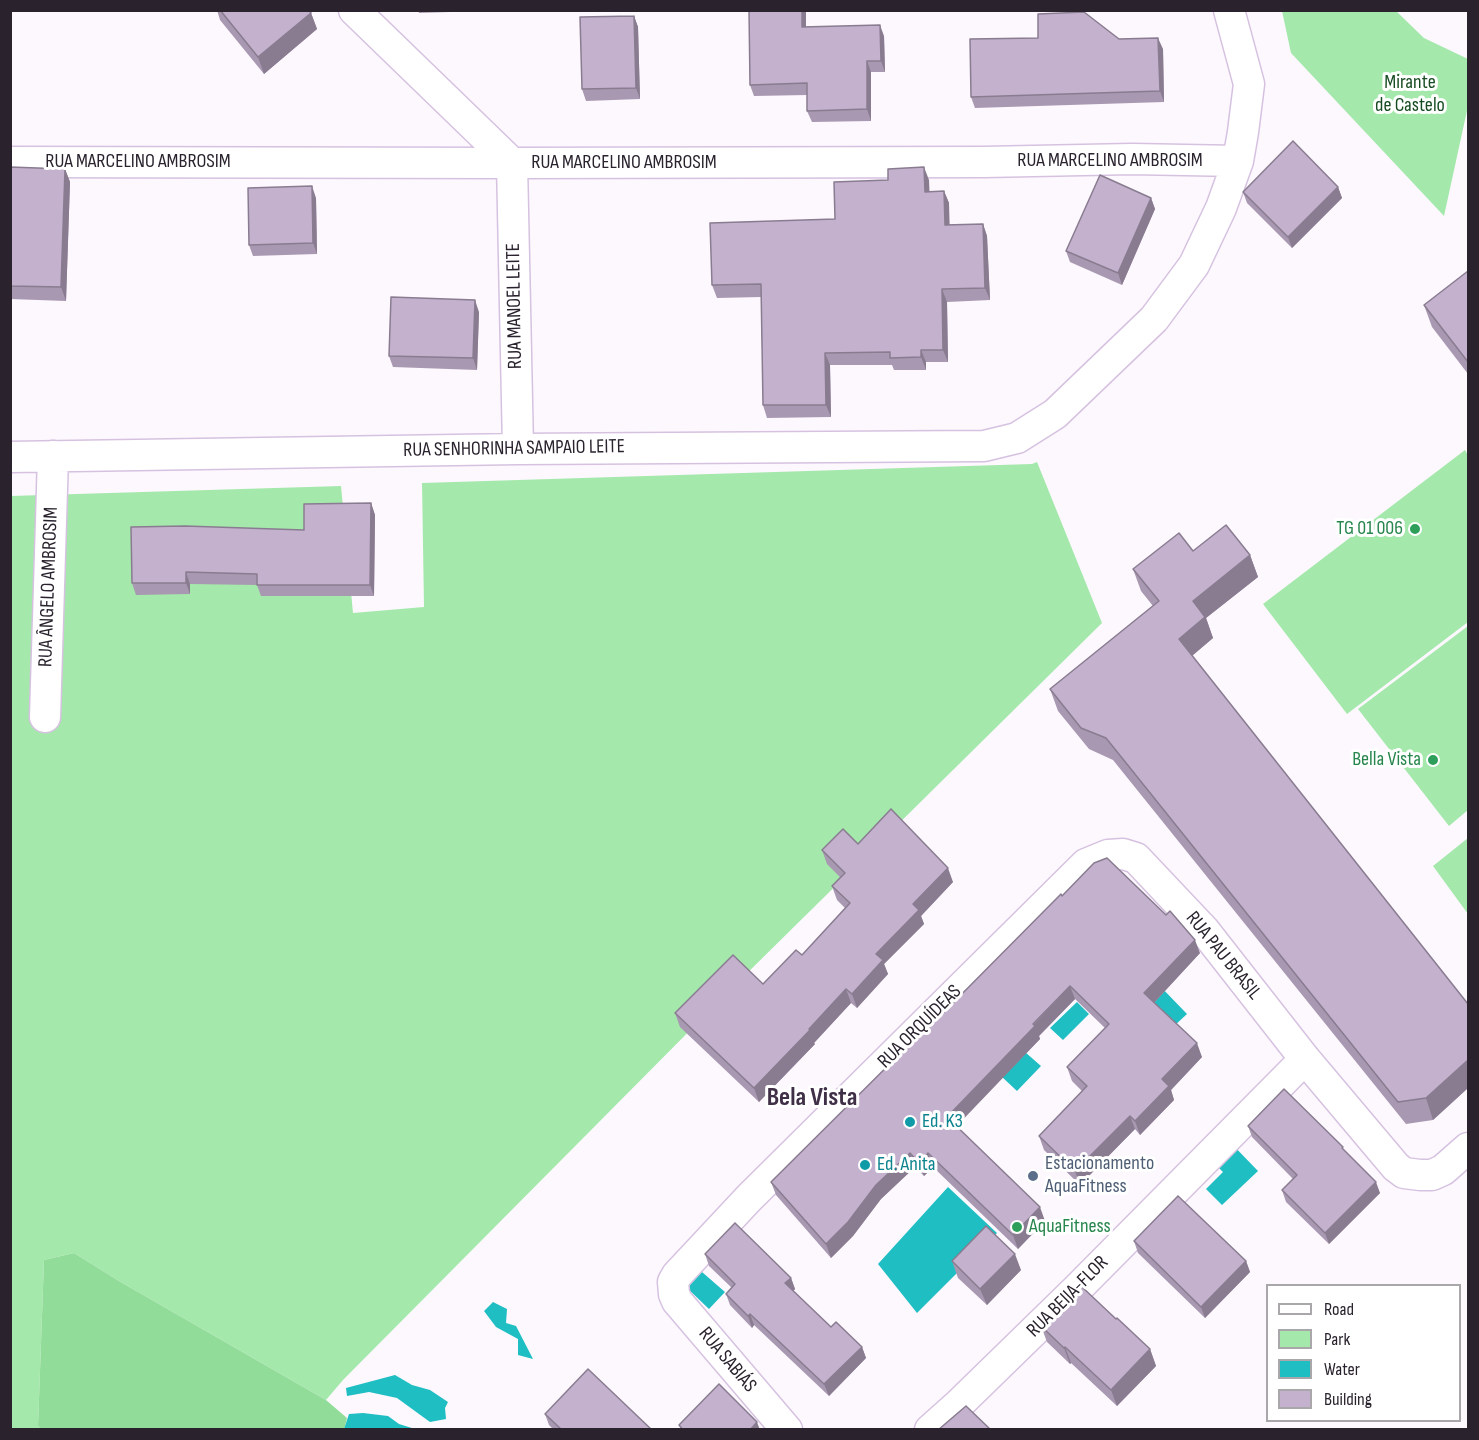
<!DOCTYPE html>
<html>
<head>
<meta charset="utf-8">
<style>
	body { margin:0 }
	#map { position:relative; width:1479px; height:1440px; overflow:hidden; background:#fcf8fe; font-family:"Sofia Sans Condensed",sans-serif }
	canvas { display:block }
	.frame { position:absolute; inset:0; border:12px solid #2a232e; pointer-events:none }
	.legend { position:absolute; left:1266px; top:1284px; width:195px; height:138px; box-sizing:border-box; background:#fff; border:2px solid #aaa7ab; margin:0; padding:8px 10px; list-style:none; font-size:18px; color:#2a232e }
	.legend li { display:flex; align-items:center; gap:12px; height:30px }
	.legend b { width:30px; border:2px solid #aaa7ab }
</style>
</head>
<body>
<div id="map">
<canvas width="1479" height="1440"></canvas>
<div class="frame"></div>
<ul class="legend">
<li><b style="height:8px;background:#fff"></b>Road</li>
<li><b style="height:16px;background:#a5e8ab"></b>Park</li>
<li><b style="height:16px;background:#1fbec3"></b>Water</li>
<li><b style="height:16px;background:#c4b1ce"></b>Building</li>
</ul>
</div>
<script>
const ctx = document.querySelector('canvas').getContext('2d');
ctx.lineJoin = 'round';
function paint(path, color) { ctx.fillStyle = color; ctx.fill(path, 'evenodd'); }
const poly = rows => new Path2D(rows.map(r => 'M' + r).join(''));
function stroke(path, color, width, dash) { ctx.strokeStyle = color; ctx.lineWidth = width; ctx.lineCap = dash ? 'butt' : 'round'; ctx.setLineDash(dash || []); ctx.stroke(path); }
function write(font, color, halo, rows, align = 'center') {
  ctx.font = font + ' "Sofia Sans Condensed",sans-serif'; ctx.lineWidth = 6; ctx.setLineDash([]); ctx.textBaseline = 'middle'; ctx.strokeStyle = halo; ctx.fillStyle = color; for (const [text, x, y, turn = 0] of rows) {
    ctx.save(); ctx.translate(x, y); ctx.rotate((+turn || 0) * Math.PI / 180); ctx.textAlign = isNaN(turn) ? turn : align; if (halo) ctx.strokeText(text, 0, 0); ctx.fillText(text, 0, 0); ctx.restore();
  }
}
paint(poly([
	[1282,11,1396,11,1424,38,1468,59,1468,106,1444,216,1291,53],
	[1465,450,1468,455,1468,622,1347,714,1263,604],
	[1037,462,1102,623,732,988,343,1380,326,1400,119,1281,74,1253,44,1260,38,1426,43,1429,11,1429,10,496,341,486,353,613,424,607,422,483,1032,464],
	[1468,626,1468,810,1449,826,1358,709],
	[1468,838,1468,914,1433,866]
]), '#a5e8ab');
paint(poly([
	[74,1253,119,1281,326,1400,347,1418,344,1430,43,1430,38,1426,44,1260]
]), '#92dc99');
paint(poly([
	[1158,984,1187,1014,1173,1027,1144,998],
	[1077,1002,1089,1014,1063,1040,1050,1028],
	[1025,1052,1041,1066,1017,1091,1001,1076],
	[1227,1139,1258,1171,1222,1205,1206,1189,1223,1172,1208,1157],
	[948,1187,997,1233,917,1313,878,1264],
	[702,1272,725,1292,709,1309,687,1288],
	[493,1302,507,1309,506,1323,516,1326,533,1359,518,1355,518,1339,496,1327,484,1311],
	[395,1375,412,1385,430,1390,448,1402,445,1408,446,1419,430,1422,397,1398,369,1392,347,1396,346,1388],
	[363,1413,388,1416,399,1424,415,1429,344,1429,349,1414]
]), '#1fbec3');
const minor = poly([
	[354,10,512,163,518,449],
	[10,162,512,163,984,162,1132,159,1238,161],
	[10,457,518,449,984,446,1017,438,1055,414,1154,319,1194,265,1221,208,1238,161,1243,132,1249,84,1229,10],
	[45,717,53,456],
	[787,1430,677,1301,674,1294,673,1282,677,1275,749,1198,1086,864,1108,855,1123,854,1136,858,1204,930,1305,1059,1396,1167,1404,1173,1420,1175,1432,1175,1443,1170,1468,1148],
	[930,1430,958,1405,1077,1289,1305,1059]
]);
stroke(minor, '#d6c2e0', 33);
stroke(minor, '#fff', 30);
paint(poly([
	[217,10,309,10,311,13,317,29,264,74,220,20],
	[418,10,512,10,419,13],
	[634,16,638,27,640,99,586,101,582,89],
	[806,27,884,36,885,72,871,72,871,121,812,122,807,111,807,95,754,96,750,85],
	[1119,39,1163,49,1164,102,975,108,971,97],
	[10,167,65,169,70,182,66,301,10,299],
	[929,180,929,192,944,191,949,203,949,225,983,224,987,236,990,300,947,302,948,362,926,362,926,370,894,370,892,365,830,365,831,417,767,418,763,405,761,297,717,298,712,285,835,219],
	[1338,187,1342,198,1292,248,1247,203,1243,192],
	[316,198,317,254,253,256,249,245],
	[1151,198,1155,209,1122,285,1070,262,1066,251],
	[1468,271,1468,374,1432,327,1424,305],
	[479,312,477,370,393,367,389,356],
	[371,503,375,515,374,596,261,596,257,585,190,584,190,594,136,595,132,583,304,530],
	[1193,551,1250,555,1258,577,1206,618,1213,638,1192,656,1468,1004,1468,1088,1433,1120,1406,1124,1113,760,1089,749,1058,711,1050,689,1153,606,1141,591,1133,569],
	[858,844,953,882,921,916,924,924,884,964,888,974,857,1008,851,1003,814,1043,815,1044,759,1102,680,1027,675,1013,763,984,802,955,845,908,837,900,832,886,840,877,827,864,822,850],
	[1062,896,1200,953,1154,1003,1202,1057,1171,1090,1174,1100,1140,1135,1135,1129,1080,1185,1044,1150,1039,1136,1082,1091,1072,1081,1067,1067,1105,1028,1075,999,1039,1036,1040,1039,956,1126,1045,1221,1018,1249,933,1167,924,1176,915,1167,881,1199,853,1236,831,1258,776,1195,771,1182],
	[1248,1126,1344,1150,1380,1193,1329,1244,1286,1202,1282,1190,1293,1179,1252,1137],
	[1134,1241,1246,1261,1250,1272,1205,1318,1138,1253],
	[705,1254,791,1278,795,1289,793,1291,831,1327,862,1347,866,1358,829,1396,754,1325,752,1328,730,1305,726,1294,732,1288,709,1266],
	[952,1261,1021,1270,987,1305,958,1278],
	[1116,1319,1150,1349,1156,1366,1117,1406,1071,1363,1070,1364,1047,1342,1041,1326],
	[545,1414,652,1430,554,1430,549,1425]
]), '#a998b1');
paint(poly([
	[802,10,806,10,806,38,802,27],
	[311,13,317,29,264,74,258,57],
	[634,16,638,27,640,99,636,88],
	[880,25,884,36,885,72,881,61],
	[1158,38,1163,49,1164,102,1160,91],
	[867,61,871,72,871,121,867,109],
	[924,167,929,180,930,204,925,192],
	[65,169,70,182,66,301,61,287],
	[312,186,316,198,317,254,313,243],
	[1338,187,1342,198,1292,248,1288,237],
	[944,191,949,203,950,238,945,225],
	[1151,198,1155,209,1122,285,1118,273],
	[983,224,987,236,990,300,985,288],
	[942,289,947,302,948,362,943,350],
	[475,300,479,312,477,370,473,358],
	[921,350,926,362,926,370,921,357],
	[825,353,830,365,831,417,826,405],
	[371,503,375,515,374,596,370,585],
	[1250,555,1258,577,1206,618,1213,638,1187,660,1179,639,1193,601],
	[186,572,190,584,190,594,186,583],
	[948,868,953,882,921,916,924,924,884,964,888,974,857,1008,852,994,876,954,913,904],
	[1195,940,1200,953,1150,1007,1144,993],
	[1070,986,1075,999,1039,1036,1040,1039,952,1131,947,1117],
	[846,989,851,1003,814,1043,815,1044,759,1102,754,1088],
	[1197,1043,1202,1057,1171,1090,1174,1100,1140,1135,1135,1121,1162,1079],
	[1468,1060,1468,1088,1433,1120,1426,1098],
	[1130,1116,1135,1129,1080,1185,1075,1171],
	[910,1153,915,1167,881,1199,853,1236,831,1258,826,1244,876,1185],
	[928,1153,933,1167,924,1176,919,1163],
	[1376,1182,1380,1193,1329,1244,1325,1233],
	[1040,1207,1045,1221,1018,1249,1013,1235],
	[1015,1254,1021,1270,987,1305,980,1289],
	[1246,1261,1250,1272,1205,1318,1201,1307],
	[791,1278,795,1289,790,1295,785,1283],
	[750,1314,754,1325,752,1328,748,1316],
	[862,1347,866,1358,829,1396,824,1384],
	[1065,1347,1071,1363,1070,1364,1064,1348],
	[1150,1349,1156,1366,1117,1406,1111,1390],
	[757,1422,760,1430,750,1430]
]), '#897c90');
const building = poly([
	[220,10,309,10,311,13,258,57,220,10],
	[749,10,802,10,802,27,880,25,881,61,867,61,867,109,807,111,807,83,750,85,749,10],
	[1084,12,1119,39,1158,38,1160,91,971,97,970,39,1038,38,1038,14,1084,12],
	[634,16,636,88,582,89,580,17,634,16],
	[1293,141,1338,187,1288,237,1243,192,1293,141],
	[10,167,65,169,61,287,10,286,10,167],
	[924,167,925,192,944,191,945,225,983,224,985,288,942,289,943,350,921,350,921,357,890,358,890,352,825,353,826,405,763,405,761,284,712,285,710,223,835,219,834,182,888,180,888,169,924,167],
	[1100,175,1151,198,1118,273,1066,251,1100,175],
	[312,186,313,243,249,245,248,188,312,186],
	[1468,271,1468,362,1424,305,1468,271],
	[391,297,475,300,473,358,389,356,391,297],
	[371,503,370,585,257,585,257,574,186,572,186,583,132,583,131,527,185,526,304,530,304,504,371,503],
	[1226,525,1250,555,1193,601,1205,617,1179,639,1468,1004,1468,1060,1426,1098,1398,1102,1106,738,1081,728,1050,689,1159,601,1133,569,1179,533,1193,551,1226,525],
	[891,809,948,868,913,904,919,910,876,954,883,960,852,994,846,989,809,1029,810,1030,754,1088,675,1013,733,955,763,984,796,950,802,955,850,903,832,886,845,873,822,850,843,829,858,844,891,809],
	[1107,858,1166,915,1170,911,1195,940,1144,993,1197,1043,1162,1079,1169,1086,1135,1121,1130,1116,1075,1171,1039,1136,1087,1086,1067,1067,1109,1024,1070,986,1033,1024,1035,1026,947,1117,1040,1207,1013,1235,928,1153,919,1163,910,1153,876,1185,848,1222,826,1244,771,1182,942,1012,943,1013,1061,894,1062,896,1094,863,1107,858],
	[1284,1089,1343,1147,1342,1148,1376,1182,1325,1233,1282,1190,1297,1175,1248,1126,1284,1089],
	[1178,1196,1246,1261,1201,1307,1134,1241,1178,1196],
	[735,1223,791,1278,785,1283,831,1327,836,1322,862,1347,824,1384,750,1314,748,1316,726,1294,735,1284,705,1254,735,1223],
	[986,1226,1015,1254,980,1289,952,1261,986,1226],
	[1081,1286,1116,1319,1117,1318,1150,1349,1111,1390,1065,1347,1064,1348,1041,1326,1081,1286],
	[588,1369,652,1430,562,1430,545,1414,588,1369],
	[719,1384,757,1422,750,1430,683,1430,679,1425,719,1384],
	[966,1406,991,1430,938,1430,966,1406]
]);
paint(building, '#c4b1ce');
stroke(building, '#897c90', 1.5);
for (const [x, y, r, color] of [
	[1415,529,6,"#2e9e5b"],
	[1433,760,6,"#2e9e5b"],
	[910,1122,6,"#0f9aa8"],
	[865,1165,6,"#0f9aa8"],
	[1033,1176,6,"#5c6f8a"],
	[1017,1227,6,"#2e9e5b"]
]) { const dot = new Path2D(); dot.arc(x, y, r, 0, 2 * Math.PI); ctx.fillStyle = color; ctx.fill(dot); stroke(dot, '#fff', 2); }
write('20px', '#174b21', '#fff', [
	["Mirante",1410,83],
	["de Castelo",1410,106]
]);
write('20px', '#2a232e', '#fff', [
	["RUA MARCELINO AMBROSIM",1110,161],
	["RUA MARCELINO AMBROSIM",138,162],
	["RUA MARCELINO AMBROSIM",624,163],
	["RUA MANOEL LEITE",515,306,-91],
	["RUA SENHORINHA SAMPAIO LEITE",514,449,-1],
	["RUA ÂNGELO AMBROSIM",49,587,-88],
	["RUA PAU BRASIL",1223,956,51],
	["RUA ORQUÍDEAS",920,1027,-45],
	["RUA BEIJA-FLOR",1068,1297,-45],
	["RUA SABIÁS",727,1360,50]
]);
write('20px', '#27864d', '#fff', [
	["TG 01 006",1403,529],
	["Bella Vista",1421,760],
	["AquaFitness",1029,1227,"left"]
], 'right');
write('20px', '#0d838f', '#fff', [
	["Ed. K3",922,1122],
	["Ed. Anita",877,1165]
], 'left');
write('20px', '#4e5e75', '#fff', [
	["Estacionamento",1045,1164],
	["AquaFitness",1045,1187]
], 'left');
write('bold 26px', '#3f2f47', '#fff', [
	["Bela Vista",812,1098]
]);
</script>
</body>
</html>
